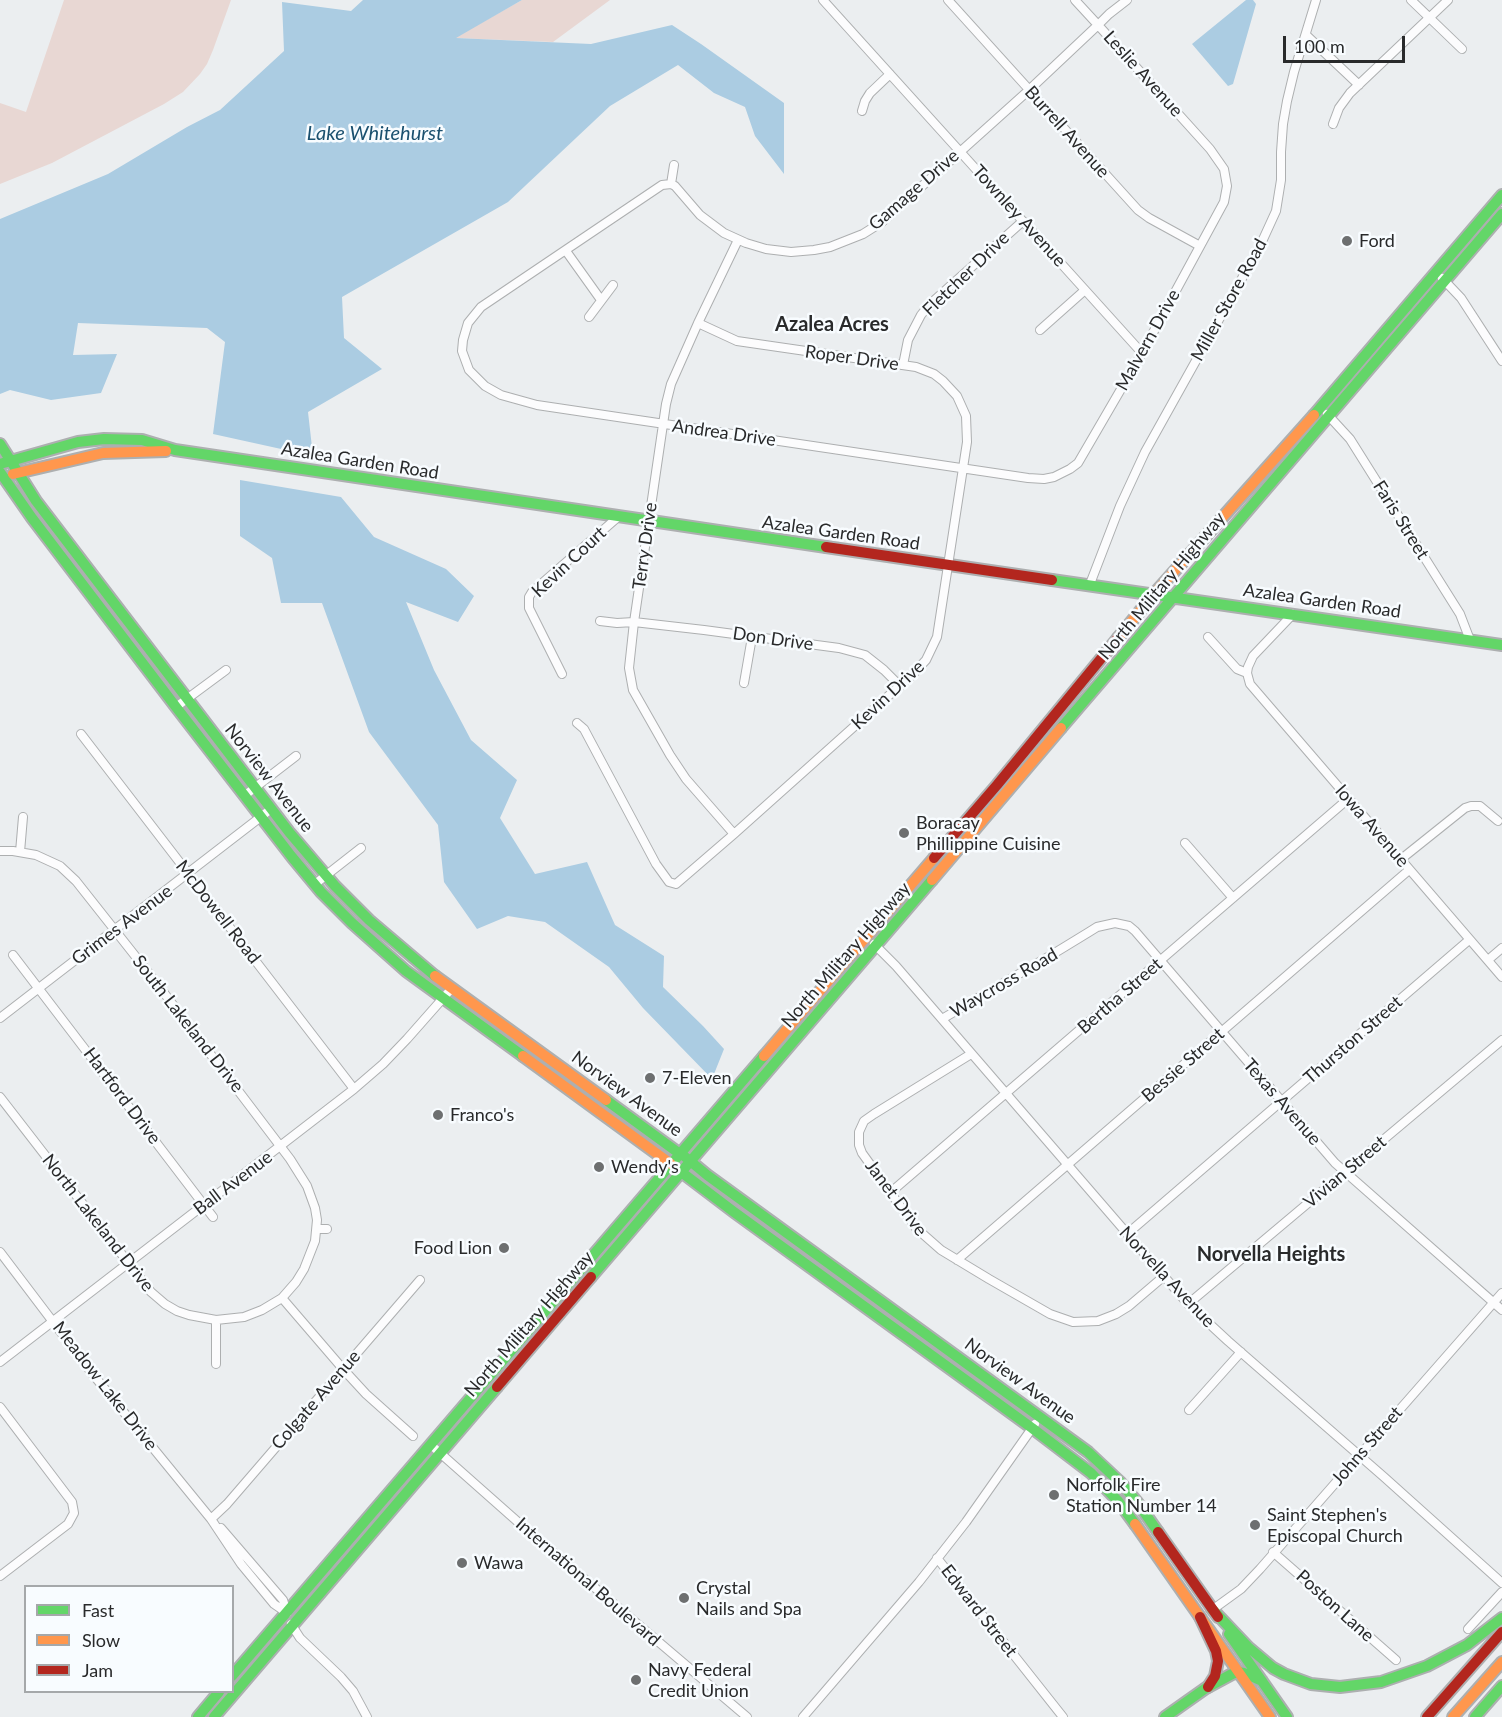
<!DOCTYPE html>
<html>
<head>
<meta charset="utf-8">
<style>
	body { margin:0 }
	#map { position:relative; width:1502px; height:1717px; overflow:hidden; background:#ebeef0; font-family:Lato,sans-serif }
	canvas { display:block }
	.legend { position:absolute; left:24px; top:1585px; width:210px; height:108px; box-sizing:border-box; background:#f8fcff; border:2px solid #a5a8aa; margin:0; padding:8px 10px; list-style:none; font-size:18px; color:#292a2b }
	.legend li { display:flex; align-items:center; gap:12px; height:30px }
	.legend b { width:30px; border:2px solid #a5a8aa }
	.scale { position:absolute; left:1283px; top:36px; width:122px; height:27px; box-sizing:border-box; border:3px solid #292a2b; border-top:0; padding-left:8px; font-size:18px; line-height:21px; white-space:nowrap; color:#292a2b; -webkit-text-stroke:4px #f8fcff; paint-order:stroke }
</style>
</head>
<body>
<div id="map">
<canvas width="1502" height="1717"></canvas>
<ul class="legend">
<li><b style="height:8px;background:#63d668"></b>Fast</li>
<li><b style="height:8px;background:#ff974d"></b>Slow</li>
<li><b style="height:8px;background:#b3261e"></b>Jam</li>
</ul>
<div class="scale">100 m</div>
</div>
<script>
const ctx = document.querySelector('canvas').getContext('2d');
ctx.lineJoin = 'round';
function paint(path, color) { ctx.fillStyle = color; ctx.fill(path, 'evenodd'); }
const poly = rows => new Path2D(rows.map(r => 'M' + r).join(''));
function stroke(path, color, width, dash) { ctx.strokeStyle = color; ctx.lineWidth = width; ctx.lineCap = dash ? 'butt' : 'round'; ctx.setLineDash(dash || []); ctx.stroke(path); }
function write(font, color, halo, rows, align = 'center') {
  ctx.font = font + ' Lato,sans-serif'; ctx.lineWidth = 5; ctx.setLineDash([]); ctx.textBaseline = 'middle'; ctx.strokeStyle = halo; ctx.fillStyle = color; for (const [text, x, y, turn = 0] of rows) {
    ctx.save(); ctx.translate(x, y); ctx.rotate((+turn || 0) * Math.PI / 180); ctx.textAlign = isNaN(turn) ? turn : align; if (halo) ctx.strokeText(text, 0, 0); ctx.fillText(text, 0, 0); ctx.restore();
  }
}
paint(poly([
	[64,0,231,0,213,50,207,64,200,74,183,92,164,104,52,163,0,184,0,103,26,112],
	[522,0,610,0,553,42,454,38]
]), '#e8d7d3');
paint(poly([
	[363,0,522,0,456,38,591,44,672,25,701,44,784,103,784,174,755,136,745,107,714,93,678,65,610,106,508,202,342,297,344,338,382,369,308,412,313,456,213,434,225,342,207,328,78,323,73,355,117,354,101,393,51,400,10,390,0,394,0,219,108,174,187,127,220,110,284,51,282,2,351,11],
	[1246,0,1253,0,1256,4,1233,84,1228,86,1192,44],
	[240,480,341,497,374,537,446,569,474,596,458,622,406,602,434,670,471,740,517,780,500,818,535,874,587,862,615,925,664,956,663,987,703,1026,724,1049,712,1079,643,1008,609,967,545,922,508,916,477,929,444,882,438,825,369,732,322,603,281,603,272,558,240,536]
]), '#abcce2');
const street = poly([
	[823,0,1142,353],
	[948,0,1138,210,1149,218,1200,246],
	[1075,0,1098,25,1210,149,1224,169,1227,186,1224,202,1142,353,1078,463,1070,469,1054,477,1044,479,1028,478,537,405,501,395,485,386,469,370,462,351,463,340,468,323,481,307,662,185,671,184,675,186,700,215,724,233,746,243,766,249,791,252,814,250,830,247,863,234,882,222,1029,90,1098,25,1109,14,1127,0],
	[1411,0,1462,49],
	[1306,35,1359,85],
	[862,111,865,101,870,93,890,74],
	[1333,124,1339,108,1350,93,1448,0],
	[671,184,674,165],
	[566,251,601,300],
	[1442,278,1461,298,1502,361],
	[589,317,613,285],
	[1040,330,1085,290],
	[903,365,908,340,921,315,929,305,1023,221],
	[1327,414,1350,439,1460,614,1470,640],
	[1090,584,1120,506,1145,452,1260,246,1276,211,1281,180,1281,152,1283,124,1287,101,1294,72,1316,0],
	[1293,614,1253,656,1248,667,1247,673,1250,684,1502,977],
	[600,621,617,623,634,622,704,630,839,648,865,655,884,670,900,686],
	[1208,637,1237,669,1247,673],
	[562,674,529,608,529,597,532,592,618,517],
	[744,683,752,637],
	[176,707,226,670],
	[577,723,584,729,656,864,669,882,676,884,734,834,914,673,926,660,937,637,967,442,966,416,957,396,943,381,934,374,916,367,737,341,698,323],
	[81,734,354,1089],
	[244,796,296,756],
	[734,834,686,779,670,755,633,690,629,668,634,622,666,404,671,384,698,323,738,240],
	[1185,843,1233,898],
	[0,851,13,851,36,855,60,866,76,881,155,981,290,1159,307,1186,315,1208,317,1220,315,1241,304,1269,296,1282,282,1298,262,1310,244,1317,216,1320,189,1315,177,1311,165,1304,151,1292,0,1097],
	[20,852,23,817],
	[1400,860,1465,808,1471,806,1480,806,1498,821],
	[315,884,361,848],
	[874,944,896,966,1188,1304,1228,1341,1384,1477,1502,1583],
	[13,955,213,1217],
	[1488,960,1502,948],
	[0,1018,271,809],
	[942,1019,1053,954,1089,932,1097,927,1115,923,1129,926,1135,931,1335,1163,1502,1310],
	[971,1054,874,1114,864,1121,859,1132,859,1145,862,1153,916,1228,941,1250,989,1279,1050,1314,1073,1322,1098,1321,1116,1314,1129,1306,1163,1277],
	[891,1192,1348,799],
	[317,1229,327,1229],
	[1127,1234,1469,940],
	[0,1252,91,1372,211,1519,241,1564,274,1604,287,1613],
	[957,1260,1409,870],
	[282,1298,343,1369,366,1394,413,1436],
	[1188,1304,1502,1040],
	[216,1320,216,1364],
	[0,1362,354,1089,383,1064,407,1039,452,988],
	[0,1407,72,1502,74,1513,68,1524,0,1576],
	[1189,1410,1241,1352],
	[431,1445,527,1530,747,1717],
	[211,1519,227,1504,420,1280],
	[221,1528,283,1600,287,1613],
	[1273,1552,1396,1660],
	[937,1558,1063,1717],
	[1212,1610,1241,1589,1260,1569,1502,1293],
	[291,1624,300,1638,341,1677,353,1691,367,1717],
	[1468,1629,1502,1592],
	[803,1717,919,1582,966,1522,1035,1424]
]);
const fast = poly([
	[1314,415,1502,195],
	[0,444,36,501,289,832,335,886,369,920,435,976],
	[0,464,78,442,104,439,142,440,175,450,826,547],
	[0,472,32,518,176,707,292,857,321,892,352,923,406,971,523,1056],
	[1052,580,1502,645],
	[1061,728,1502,214],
	[606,1100,680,1154],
	[684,1156,707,1175,1088,1452,1120,1482,1137,1502,1158,1532],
	[676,1168,734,1212,1032,1428,1091,1473,1118,1501,1135,1524],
	[591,1277,932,880],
	[1212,1609,1248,1647,1273,1668,1284,1674,1311,1684,1340,1687,1381,1682,1427,1666,1467,1645,1502,1618],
	[1229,1634,1287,1717],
	[232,1676,764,1056],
	[198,1717,219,1692],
	[214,1717,497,1387],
	[1165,1717,1206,1688,1232,1674,1238,1672,1244,1673,1262,1681],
	[1475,1717,1502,1686]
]);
const slow = poly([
	[13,474,103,453,166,451],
	[1118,638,1154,594,1314,415],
	[932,880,1061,728],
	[435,976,606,1100],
	[523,1056,671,1164],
	[764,1056,934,858],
	[1135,1524,1270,1717],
	[1453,1717,1502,1662]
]);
const jam = poly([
	[826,547,1052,580],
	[934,858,997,785,1118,638],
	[497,1387,591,1277],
	[1158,1532,1218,1617],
	[1200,1617,1216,1651,1218,1661,1215,1676,1208,1687],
	[1427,1717,1502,1632]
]);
stroke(street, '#adafb0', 10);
stroke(fast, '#adafb0', 14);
stroke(slow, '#adafb0', 14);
stroke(jam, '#adafb0', 14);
stroke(street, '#fcfcfd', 8);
stroke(fast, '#63d668', 10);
stroke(slow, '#ff974d', 10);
stroke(jam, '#b3261e', 10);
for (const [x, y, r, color] of [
	[1347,241,6,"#6d6f70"],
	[904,833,6,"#6d6f70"],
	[650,1078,6,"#6d6f70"],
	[438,1115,6,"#6d6f70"],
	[599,1167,6,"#6d6f70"],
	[504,1248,6,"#6d6f70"],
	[1054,1495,6,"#6d6f70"],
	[1255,1525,6,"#6d6f70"],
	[462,1563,6,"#6d6f70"],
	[684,1598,6,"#6d6f70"],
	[636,1680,6,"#6d6f70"]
]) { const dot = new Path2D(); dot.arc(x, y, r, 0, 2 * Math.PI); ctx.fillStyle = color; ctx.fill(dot); stroke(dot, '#f8fcff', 2); }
write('18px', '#292a2b', '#f8fcff', [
	["Leslie Avenue",1143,74,48],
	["Burrell Avenue",1067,132,48],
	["Gamage Drive",914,190,-41],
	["Townley Avenue",1019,216,48],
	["Fletcher Drive",966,274,-44],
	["Miller Store Road",1229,300,-61],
	["Malvern Drive",1148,340,-61],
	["Roper Drive",852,358,8],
	["Andrea Drive",724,433,8],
	["Azalea Garden Road",360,461,9],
	["Faris Street",1401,520,58],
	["Azalea Garden Road",841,533,8],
	["Terry Drive",645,546,-82],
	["Kevin Court",569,562,-43],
	["North Military Highway",1162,586,-50],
	["Azalea Garden Road",1322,601,8],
	["Don Drive",773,639,8],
	["Kevin Drive",888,695,-43],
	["Norview Avenue",269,778,52],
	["Iowa Avenue",1372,826,49],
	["McDowell Road",218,912,52],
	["Grimes Avenue",122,925,-37],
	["North Military Highway",846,955,-49],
	["Waycross Road",1004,983,-30],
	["Bertha Street",1120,996,-41],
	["South Lakeland Drive",188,1024,52],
	["Thurston Street",1353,1040,-41],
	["Bessie Street",1183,1065,-41],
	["Norview Avenue",627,1094,36],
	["Hartford Drive",122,1096,53],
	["Texas Avenue",1282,1102,49],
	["Vivian Street",1345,1172,-40],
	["Ball Avenue",233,1183,-37],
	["Janet Drive",896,1198,53],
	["North Lakeland Drive",98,1223,52],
	["Norvella Avenue",1167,1277,47],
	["North Military Highway",529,1324,-49],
	["Norview Avenue",1020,1381,36],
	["Meadow Lake Drive",105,1386,52],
	["Colgate Avenue",316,1400,-49],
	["Johns Street",1367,1446,-49],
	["International Boulevard",588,1582,41],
	["Poston Lane",1335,1606,42],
	["Edward Street",979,1611,52]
]);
write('18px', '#292a2b', '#f8fcff', [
	["Ford",1359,241],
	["Boracay",916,823],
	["Phillippine Cuisine",916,844],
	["7-Eleven",662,1078],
	["Franco's",450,1115],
	["Wendy's",611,1167],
	["Food Lion",492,1248,"right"],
	["Norfolk Fire",1066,1485],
	["Station Number 14",1066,1506],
	["Saint Stephen's",1267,1515],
	["Episcopal Church",1267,1536],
	["Wawa",474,1563],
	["Crystal",696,1588],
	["Nails and Spa",696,1609],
	["Navy Federal",648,1670],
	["Credit Union",648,1691]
], 'left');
write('italic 20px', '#1a506f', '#f8fcff', [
	["Lake Whitehurst",375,134]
]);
write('bold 20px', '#292a2b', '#f8fcff', [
	["Azalea Acres",832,325],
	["Norvella Heights",1271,1255]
]);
</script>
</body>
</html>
